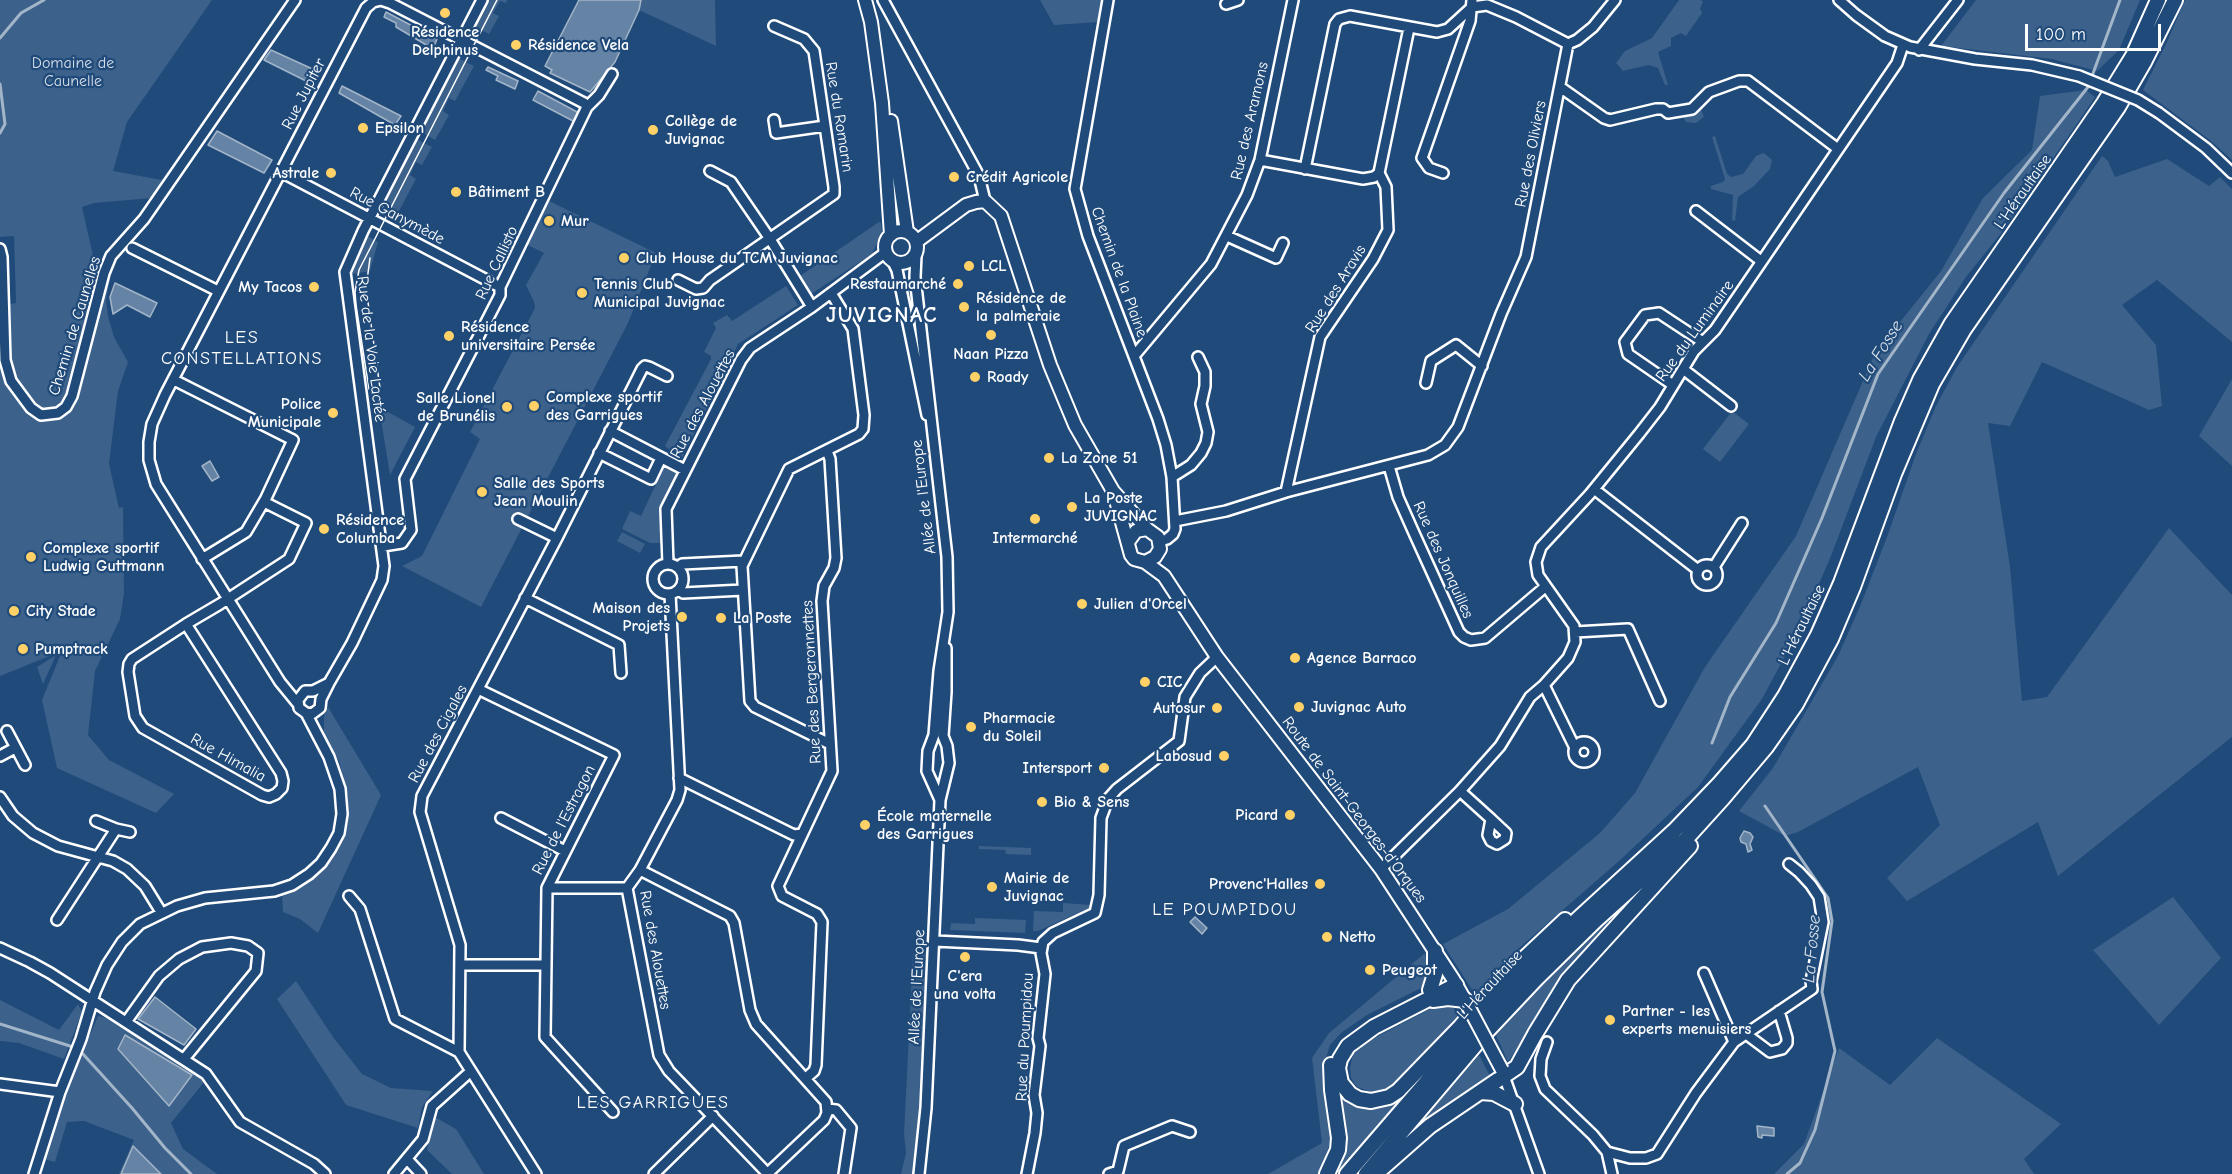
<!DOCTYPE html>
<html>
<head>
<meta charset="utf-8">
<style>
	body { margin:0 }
	#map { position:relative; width:2232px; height:1174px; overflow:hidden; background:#1f4a7a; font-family:"Comic Neue",sans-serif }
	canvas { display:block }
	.scale { position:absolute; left:2025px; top:24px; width:136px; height:27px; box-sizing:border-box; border:3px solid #fff; border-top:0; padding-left:8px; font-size:18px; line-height:21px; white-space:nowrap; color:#fff; -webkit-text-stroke:4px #1f4a7a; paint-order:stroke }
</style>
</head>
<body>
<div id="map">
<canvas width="2232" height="1174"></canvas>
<div class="scale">100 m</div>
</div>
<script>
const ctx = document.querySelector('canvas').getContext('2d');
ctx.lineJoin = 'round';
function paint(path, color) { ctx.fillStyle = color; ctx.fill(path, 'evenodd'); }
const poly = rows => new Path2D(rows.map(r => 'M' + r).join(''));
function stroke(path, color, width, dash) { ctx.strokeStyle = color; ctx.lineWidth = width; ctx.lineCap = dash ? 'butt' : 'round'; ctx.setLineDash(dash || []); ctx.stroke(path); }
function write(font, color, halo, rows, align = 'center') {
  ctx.font = font + ' "Comic Neue",sans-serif'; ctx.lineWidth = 4.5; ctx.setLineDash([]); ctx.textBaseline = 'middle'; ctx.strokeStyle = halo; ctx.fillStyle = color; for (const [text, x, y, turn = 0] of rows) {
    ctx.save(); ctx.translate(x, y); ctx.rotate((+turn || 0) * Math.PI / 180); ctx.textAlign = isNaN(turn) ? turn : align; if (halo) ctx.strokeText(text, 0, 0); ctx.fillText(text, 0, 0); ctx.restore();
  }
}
paint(poly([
	[0,0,212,0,127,122,113,171,162,180,152,198,94,203,82,207,97,273,112,270,106,299,108,316,114,337,128,362,118,391,109,464,119,508,123,507,124,593,120,619,95,671,88,735,109,760,174,794,156,813,57,768,42,700,62,651,0,676,0,306,16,303,14,236,0,237],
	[488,0,507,0,506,3,500,1,493,13,499,16,489,34,474,26],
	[641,0,715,0,716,46,639,10],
	[1040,0,1104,0,1099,22,1054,25],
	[1679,0,1701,0,1703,2,1700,9,1702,13,1686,36,1681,33,1671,38,1671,46,1658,52,1668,85,1665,85,1658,68,1648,65,1623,71,1616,63,1625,51,1652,38],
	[1976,0,2140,0,2119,50,2097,71,2052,59,1941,46],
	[2185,0,2232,0,2232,160,2211,141,2143,90,2168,40],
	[458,58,474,66,455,101,449,98,443,111,449,115,435,140,419,131],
	[2086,90,2095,97,2081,118,1999,236,1966,277,1929,334,1876,437,1831,556,1800,628,1762,699,1698,787,1618,862,1511,955,1476,996,1443,944,1508,909,1600,833,1635,793,1705,667,1796,536,1875,353,1941,271,1983,198,2032,150,2040,96],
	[1701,109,1704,117,1696,123,1686,122,1683,116],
	[1715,136,1727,174,1731,177,1743,174,1756,156,1761,154,1764,153,1772,160,1770,169,1754,186,1738,197,1735,221,1732,220,1733,195,1711,189,1711,186,1723,182,1725,179,1712,137],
	[416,139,432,147,422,165,416,162,410,175,416,179,398,213,382,204],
	[2102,156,2108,161,2115,177,2167,159,2209,186,2220,177,2232,189,2232,342,2157,280,2122,305,2156,345,2162,406,2149,410,2042,362,2010,426,1988,423,2010,567,2022,701,2047,697,2169,528,2232,595,2232,737,2058,876,2038,822,1907,901,1887,878,1940,825,1918,767,1798,832,1785,836,1739,811,1773,768,1838,656,1861,604,1887,537,1916,454,1936,406,1957,367],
	[549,201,656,253,628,323,481,607,402,566,422,556,480,439,470,432,535,308,534,302,526,285,544,253,526,244],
	[879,222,881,223,882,233,872,254,811,294,800,276],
	[366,235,378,242,370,271,348,275],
	[786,286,798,305,738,344,682,458,677,460,667,455,669,449,665,446,711,359,711,356,704,352,716,328,713,323,727,315,732,321],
	[2232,379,2232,466,2199,436],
	[379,407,415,427,390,475],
	[1732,411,1749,424,1720,462,1703,449],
	[664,467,677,473,663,503,663,543,650,543,622,529,630,511,641,516],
	[622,532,645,544,640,553,617,541],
	[56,655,43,684,37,667],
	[328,707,381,795,318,933,300,919,283,912,282,895,304,886,320,872,336,851,347,823,348,796,339,761,324,735,324,716],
	[979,846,1031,848,1031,855,1006,854,1005,850,979,849],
	[1637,893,1639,895,1564,979,1508,1062,1496,1035,1541,984],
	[2173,897,2221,958,2159,1025,2093,950],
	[1063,903,1091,905,1089,908,1038,931,1033,931,1034,911,1063,912],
	[975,918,1026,920,1025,933,950,930,951,923,975,924],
	[928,951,921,1121,915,1174,901,1174,906,1153,904,1134,913,953],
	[1425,953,1428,972,1421,988,1367,1015,1341,1033,1330,1045,1326,1058,1326,1081,1332,1116,1331,1139,1324,1165,1320,1174,1268,1174,1322,1143,1312,1058,1329,1033],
	[296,981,333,1037,362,1074,391,1088,433,1091,422,1107,418,1128,346,1105,277,999],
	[0,1000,59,1030,78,1004,82,1012,64,1059,19,1043,0,1041],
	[1443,1004,1454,1008,1457,1016,1397,1085,1387,1091,1374,1093,1357,1087,1351,1078,1350,1068,1353,1054,1361,1045,1430,1009],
	[98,1016,107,1018,200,1076,204,1082,171,1123,183,1149,217,1174,119,1174,134,1140,84,1121,67,1122,55,1162,44,1159,60,1106],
	[1937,1038,2061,1124,2024,1159,2034,1174,1774,1174,1804,1144,1839,1048,1890,1085],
	[1479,1055,1491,1078,1404,1140],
	[1339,1081,1346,1094,1399,1098,1404,1095,1339,1170,1345,1141,1344,1112],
	[435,1117,456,1129,484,1174,452,1174,427,1150]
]), '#3c618b');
const water = poly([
	[579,0,641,0,639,10,615,62,590,92,550,73,552,70,545,66,579,0],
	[386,12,437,39,433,49,396,27,396,23,384,17,386,12],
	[271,50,317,71,312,84,264,60,271,50],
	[488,67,518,81,515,89,496,80,498,76,486,70,488,67],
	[342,86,401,116,395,125,339,93,342,86],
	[538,91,579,113,575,122,533,100,538,91],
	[217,131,272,160,264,173,208,145,217,131],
	[115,283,157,303,150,317,127,305,113,314,110,297,115,283],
	[210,461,219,477,212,481,202,466,210,461],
	[1744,831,1750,833,1753,837,1750,844,1752,850,1748,852,1746,844,1741,842,1740,838,1744,831],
	[1195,917,1207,928,1202,934,1190,922,1195,917],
	[155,997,196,1029,184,1045,138,1019,155,997],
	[125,1035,192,1075,169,1106,118,1049,125,1035],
	[1757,1126,1774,1128,1774,1136,1762,1135,1762,1138,1758,1137,1757,1126],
	[133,1146,161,1174,121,1174,133,1146]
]);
paint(water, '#6583a4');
stroke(water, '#a3b5c8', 1.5);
stroke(poly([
	[0,38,21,13,44,0],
	[0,84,5,124,0,133],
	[1712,743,1730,697,1776,623,1822,518,1878,374,2004,193,2088,87,2120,0],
	[1765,806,1828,898,1832,921,1822,992,1835,1051,1815,1130,1800,1163,1787,1174],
	[0,1024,70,1046,83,1054,132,1108,165,1148,191,1174]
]), '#a3b5c8', 3);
const minor = poly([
	[883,0,979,176,985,201],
	[1108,0,1075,189,1088,236,1158,419,1166,445,1172,477,1175,529,1173,534,1167,539,1160,541],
	[1839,0,1856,15,1885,36,1910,47,1975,59,2032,65,2079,76],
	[1226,4,1238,0],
	[1568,44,1577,40,1593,27,1615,0],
	[1919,50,1958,0],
	[1560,87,1604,118,1610,120,1656,109,1663,109,1668,113,1692,109,1709,92,1739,81,1748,81,1838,149],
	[2159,113,2206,148,2232,173],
	[774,120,776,133,825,126],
	[1260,160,1363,179,1374,177,1379,173,1409,28],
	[1305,169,1335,24,1339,19,1350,16,1437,32,1448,29,1472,7],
	[710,171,731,182,770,239,812,307],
	[281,172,500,287],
	[1443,173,1429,168,1422,158,1470,21,1472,0],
	[1696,211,1761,261],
	[1227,236,1276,258,1283,243],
	[132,248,218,291],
	[0,249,2,257,5,360,11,381,31,408,41,415,58,413,66,407,72,396,104,273,111,256,144,219,295,0],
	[916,255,915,277,947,557,948,612,939,671,934,735,928,751,927,771,940,800],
	[892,260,897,270,927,415],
	[678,280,696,289,703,288,710,280,834,194,834,187,814,51,804,39,774,26],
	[1134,356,1211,264,1247,195,1260,160,1293,0],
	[1683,369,1731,406],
	[174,380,293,440,266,498,246,532,202,559],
	[1426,383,1431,361,1456,345,1482,366],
	[1673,385,1628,354,1625,342,1645,315,1659,313,1703,342],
	[610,431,685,470],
	[599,453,651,479,661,458],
	[1389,466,1398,497,1414,533,1459,632,1464,637,1471,640,1485,638,1545,587],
	[1172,477,1191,465,1201,453,1206,443,1208,432,1201,404,1205,386,1205,372,1198,357],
	[1594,489,1698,570],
	[1286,492,1320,337,1373,259,1388,230,1386,187,1379,173],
	[518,519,557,538],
	[1175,521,1226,511,1286,492,1428,455,1445,445,1458,427,1501,314,1526,257,1568,44,1516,17,1487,5,1472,7],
	[383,546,402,543,411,530,405,479,500,295,500,287,587,107,599,95,612,74],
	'653 579a15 15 0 1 1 30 0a15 15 0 1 1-30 0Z',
	[668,564,666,509,741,360,750,348,812,307,886,252],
	'1697 575a10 10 0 1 1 20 0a10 10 0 1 1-20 0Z',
	[678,567,682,564,743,561],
	[1714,567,1742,523],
	[679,589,683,593,743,590],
	[670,594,680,790,677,800,640,870,627,888,659,1055,669,1071,768,1174],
	[525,598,619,645,621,673],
	[186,624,281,773,283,781,282,788,276,794,269,797,262,795,143,728,135,716,128,672,129,664,132,659,186,624,220,604,289,559,306,523,264,502],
	[1575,632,1628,629,1660,701],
	[1544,685,1575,748],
	[478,689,614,755,547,888,545,1037,613,1112],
	[298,704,280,682,156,484,149,460,149,442,152,424,165,395,366,8,373,2,381,0,390,3,584,103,587,107],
	[306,713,312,714,320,708,321,699,329,683,352,643,382,580,384,566,345,272,363,231,482,0],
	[7,731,25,765],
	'1574 752a10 10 0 1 1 20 0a10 10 0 1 1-20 0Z',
	[830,744,755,707,750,701,742,566,789,469,859,434,863,429,864,415,853,329,831,293],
	[0,756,15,748],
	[679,778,794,835,802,834],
	[1460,791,1491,819,1488,835,1491,841,1497,844,1505,839,1506,833,1491,819],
	[0,797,13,816,33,833,58,846,113,861,127,869,145,886,161,912],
	[501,818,565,851],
	[116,829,130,832],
	[1381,869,1460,791,1500,746,1530,697,1544,685,1568,658,1575,642,1574,626,1538,575,1536,562,1541,547,1590,494,1639,434,1660,407,1694,351,1715,330,1897,63,1903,45],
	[640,870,730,916,734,923,750,1010,756,1024,826,1102,827,1113,824,1120,768,1173],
	[547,888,627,888],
	[349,896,360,909,395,1019,459,1052],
	[57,920,116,829,96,821],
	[935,941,1018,945,1041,948],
	[0,948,30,962,50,973,206,1074,240,1122,314,1164,325,1174],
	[460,965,546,965],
	[1704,973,1734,1042],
	[126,1022,159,976,179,959,202,947,231,943,248,946,258,953,256,971,184,1059],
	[1746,1034,1770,1052,1782,1049,1787,1043,1787,1038,1779,1011],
	[1547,1042,1541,1059,1540,1076,1545,1089,1593,1135,1607,1152,1630,1158,1646,1158,1657,1154,1696,1093,1734,1042,1812,989,1811,981,1823,922,1819,897,1811,885,1799,872,1789,864],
	[1504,1076,1539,1174],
	[806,1078,814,1071,816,1065,822,922,817,914,782,896,778,886,832,771,822,601,824,586,834,568,836,558,830,459,827,451],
	[0,1084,60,1092],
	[828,1109,836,1110,851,1128,844,1174],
	[1607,1152,1612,1174],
	[407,1159,421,1174],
	[34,1174,60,1092,81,1039,95,992,107,965,122,942,140,924,177,906,205,898,274,891,292,885,309,874,321,863,331,848,339,833,342,814,340,789,329,757,306,713,299,708,298,700,305,691,313,691,329,683],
	[394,1174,423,1139,432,1106,471,1071],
	[536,1174,459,1052,460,945,420,812,422,796,557,538,642,369,645,366,649,367,667,376],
	[654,1174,713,1116],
	[919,1174,926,1108,940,800,949,763,947,746,943,736,946,692,946,648],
	[1027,1174,1035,1133,1037,1113,1034,1095,1040,1046,1038,1038,1045,974,1041,953,1043,942,1053,933,1095,913,1099,895,1101,818,1108,799,1117,789,1179,741,1185,697,1200,673,1217,657],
	[1109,1174,1118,1171,1124,1146,1172,1126,1190,1132]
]);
const major = poly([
	[865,0,871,22,882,103,891,235],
	[891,121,907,232],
	'885 247a16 16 0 1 1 32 0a16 16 0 1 1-32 0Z',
	[916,242,966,205,976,202,985,201,1001,216,1050,365,1075,425,1113,491,1147,529],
	[1115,497,1131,555,1134,559,1145,562,1155,557,1160,549,1158,537,1147,529,1136,531,1128,542],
	[1145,562,1164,576,1217,657,1381,869,1453,979,1467,1004]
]);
const highway = poly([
	[1456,985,1374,1027,1348,1046,1340,1059,1338,1068,1341,1083,1350,1094,1359,1099,1371,1101,1389,1097,1398,1091,1460,1027,1496,985,1565,920],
	[1430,990,1435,974,1435,951],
	[1433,1000,1448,998,1465,1000],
	[1480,1092,1494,1093,1515,1104],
	[1380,1170,1430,1126,1517,1067,1535,1034,1568,980,1690,846],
	[1327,1174,1338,1150,1339,1138,1332,1090,1331,1065],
	[1347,1174,1485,1014,1578,919,1674,831,1720,783,1753,745,1785,696,1818,635,1841,583,1902,421,1920,380,1952,323,2104,103,2133,56,2158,0],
	[1366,1174,1488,1030,1537,978,1596,920,1685,840,1723,798,1766,747,1796,704,1831,639,1853,587,1894,474,1932,384,1964,329,2118,107,2144,62,2175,0]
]);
stroke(minor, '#fff', 14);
stroke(major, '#fff', 16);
stroke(highway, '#fff', 18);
stroke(minor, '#1f4a7a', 9);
stroke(major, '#1f4a7a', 12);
stroke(highway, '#1f4a7a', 14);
stroke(poly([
	[370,258,366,288,380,388],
	[369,389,356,305,355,292,359,270,497,0]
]), '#fff', 1.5);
const minorBridge = poly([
	[2079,76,2138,100,2159,113]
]);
const majorBridge = poly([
	[1467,1004,1502,1070]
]);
stroke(minorBridge, '#fff', 14, []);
stroke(majorBridge, '#fff', 16, []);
stroke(minorBridge, '#1f4a7a', 9);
stroke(majorBridge, '#1f4a7a', 12);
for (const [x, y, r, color] of [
	[445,13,6,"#ffd166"],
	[516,45,6,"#ffd166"],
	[363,128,6,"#ffd166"],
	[653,130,6,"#ffd166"],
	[331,173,6,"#ffd166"],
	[954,177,6,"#ffd166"],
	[456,192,6,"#ffd166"],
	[549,221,6,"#ffd166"],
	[624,258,6,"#ffd166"],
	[969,266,6,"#ffd166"],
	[958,284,6,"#ffd166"],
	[314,287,6,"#ffd166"],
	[582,293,6,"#ffd166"],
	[964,307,6,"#ffd166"],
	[991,335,6,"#ffd166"],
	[449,336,6,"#ffd166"],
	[975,377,6,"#ffd166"],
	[534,406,6,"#ffd166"],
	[507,407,6,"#ffd166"],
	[333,413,6,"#ffd166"],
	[1049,458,6,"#ffd166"],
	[482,492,6,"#ffd166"],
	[1072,507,6,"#ffd166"],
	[1035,519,6,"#ffd166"],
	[324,529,6,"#ffd166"],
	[31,557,6,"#ffd166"],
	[1082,604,6,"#ffd166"],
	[14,611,6,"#ffd166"],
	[682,617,6,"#ffd166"],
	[721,618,6,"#ffd166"],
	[23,649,6,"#ffd166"],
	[1295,658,6,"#ffd166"],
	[1145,682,6,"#ffd166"],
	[1299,707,6,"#ffd166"],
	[1217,708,6,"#ffd166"],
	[971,727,6,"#ffd166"],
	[1224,756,6,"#ffd166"],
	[1104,768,6,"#ffd166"],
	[1042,802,6,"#ffd166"],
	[1290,815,6,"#ffd166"],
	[865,825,6,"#ffd166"],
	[1320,884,6,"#ffd166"],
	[992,887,6,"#ffd166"],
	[1327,937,6,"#ffd166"],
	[965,957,6,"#ffd166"],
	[1370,970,6,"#ffd166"],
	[1610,1020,6,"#ffd166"]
]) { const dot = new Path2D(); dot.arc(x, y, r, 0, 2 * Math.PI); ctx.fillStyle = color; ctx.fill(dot); stroke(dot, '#1f4a7a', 2); }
write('bold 16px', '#fff', '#1f4a7a', [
	["Résidence",445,32,"center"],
	["Delphinus",445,50,"center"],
	["Résidence Vela",528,45],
	["Collège de",665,121],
	["Juvignac",665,139],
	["Epsilon",375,128],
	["Astrale",319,173,"right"],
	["Crédit Agricole",966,177],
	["Bâtiment B",468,192],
	["Mur",561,221],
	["Club House du TCM Juvignac",636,258],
	["LCL",981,266],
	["Tennis Club",594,284],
	["Municipal Juvignac",594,302],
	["Restaumarché",946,284,"right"],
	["My Tacos",302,287,"right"],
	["Résidence de",976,298],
	["la palmeraie",976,316],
	["Résidence",461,327],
	["universitaire Persée",461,345],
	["Naan Pizza",991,354,"center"],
	["Roady",987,377],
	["Complexe sportif",546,397],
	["des Garrigues",546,415],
	["Salle Lionel",495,398,"right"],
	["de Brunélis",495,416,"right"],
	["Police",321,404,"right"],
	["Municipale",321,422,"right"],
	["La Zone 51",1061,458],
	["Salle des Sports",494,483],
	["Jean Moulin",494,501],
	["La Poste",1084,498],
	["JUVIGNAC",1084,516],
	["Résidence",336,520],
	["Columba",336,538],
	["Intermarché",1035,538,"center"],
	["Complexe sportif",43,548],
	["Ludwig Guttmann",43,566],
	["Julien d'Orcel",1094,604],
	["Maison des",670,608,"right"],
	["Projets",670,626,"right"],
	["City Stade",26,611],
	["La Poste",733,618],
	["Pumptrack",35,649],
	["Agence Barraco",1307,658],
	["CIC",1157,682],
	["Juvignac Auto",1311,707],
	["Autosur",1205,708,"right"],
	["Pharmacie",983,718],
	["du Soleil",983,736],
	["Labosud",1212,756,"right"],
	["Intersport",1092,768,"right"],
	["Bio & Sens",1054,802],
	["Picard",1278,815,"right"],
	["École maternelle",877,816],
	["des Garrigues",877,834],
	["Mairie de",1004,878],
	["Juvignac",1004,896],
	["Provenc'Halles",1308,884,"right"],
	["Netto",1339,937],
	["Peugeot",1382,970],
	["C'era",965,976,"center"],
	["una volta",965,994,"center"],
	["Partner - les",1622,1011],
	["experts menuisiers",1622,1029]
], 'left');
write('16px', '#d8dfe8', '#1f4a7a', [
	["Domaine de",73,63],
	["Caunelle",73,81]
]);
write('16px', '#fff', '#1f4a7a', [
	["Rue Jupiter",304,94,-63],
	["Rue du Romarin",839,117,81],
	["Rue des Aramons",1250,121,-77],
	["Rue des Oliviers",1531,154,-79],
	["L'Héraultaise",2023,192,-55],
	["Rue Ganymède",397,216,28],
	["Rue Callisto",497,263,-65],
	["Chemin de la Plaine",1119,272,70],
	["Rue des Aravis",1336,289,-58],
	["Chemin de Caunelles",75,326,-73],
	["Rue du Luminaire",1695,331,-54],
	["Rue de la Voie Lactée",371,349,83],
	["Rue des Alouettes",703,404,-62],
	["Allée de l'Europe",924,497,-97],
	["Rue des Jonquilles",1443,560,66],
	["L'Héraultaise",1802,625,-64],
	["Rue des Bergeronnettes",812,682,-93],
	["Rue des Cigales",438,734,-62],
	["Rue Himalia",228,758,29],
	["Route de Saint-Georges-d'Orques",1354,810,53],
	["Rue de l'Estragon",564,820,-63],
	["Rue des Alouettes",655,950,80],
	["L'Héraultaise",1490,985,-47],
	["Allée de l'Europe",917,987,-87],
	["Rue du Poumpidou",1025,1037,-87]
]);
ctx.letterSpacing = '1.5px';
write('18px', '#fff', '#1f4a7a', [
	["LES",242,338],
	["CONSTELLATIONS",242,359],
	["LE POUMPIDOU",1225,910],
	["LES GARRIGUES",653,1103]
]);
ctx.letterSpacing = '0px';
write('italic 18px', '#d8e0e8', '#1f4a7a', [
	["La Fosse",1881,351,-58],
	["La Fosse",1812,949,-85]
]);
ctx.letterSpacing = '1.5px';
write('bold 22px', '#fff', '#1f4a7a', [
	["JUVIGNAC",882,316]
]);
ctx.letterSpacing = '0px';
</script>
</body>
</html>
